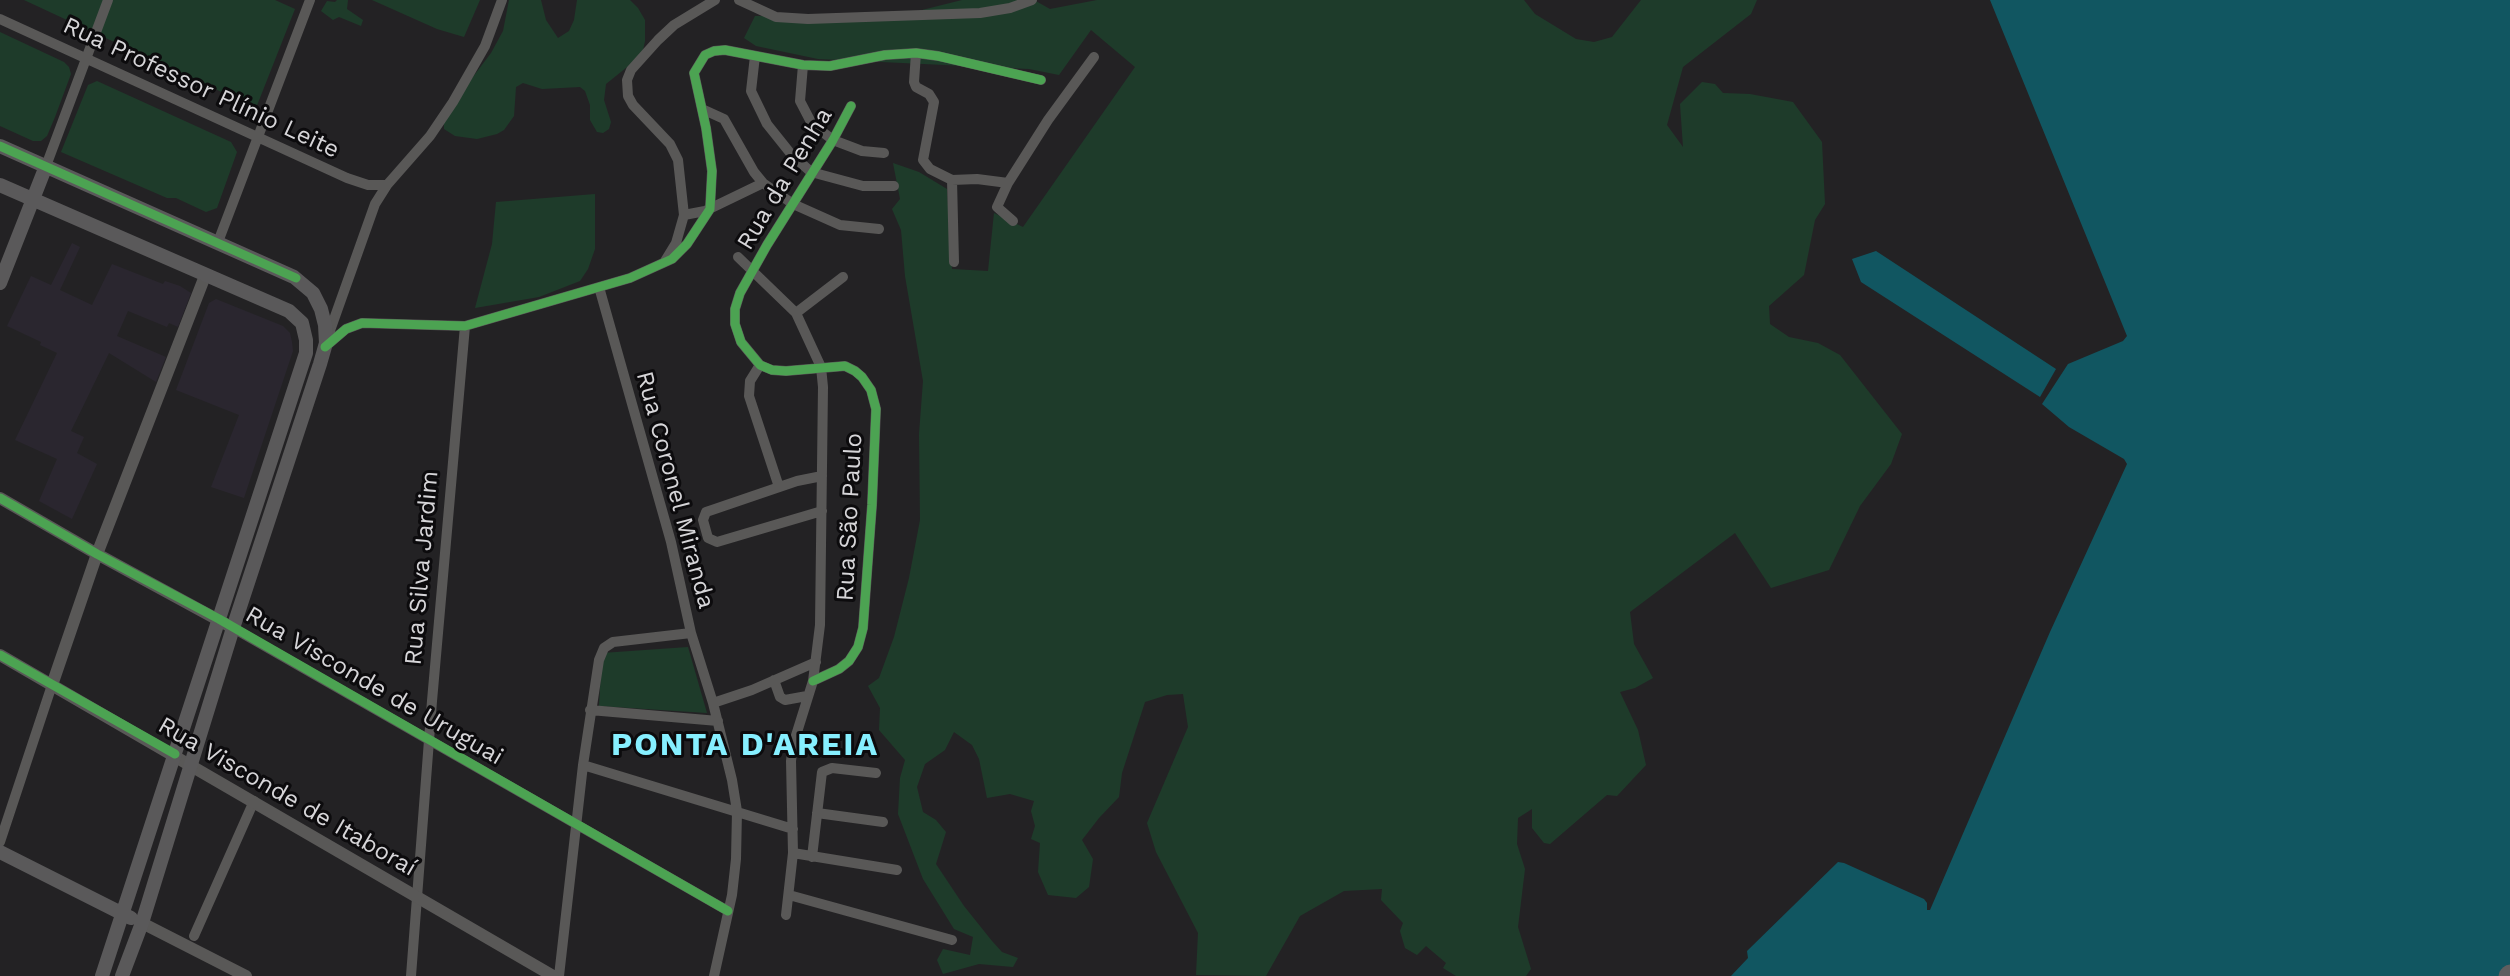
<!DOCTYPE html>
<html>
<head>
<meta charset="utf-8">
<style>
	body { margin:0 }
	canvas { display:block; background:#232224 }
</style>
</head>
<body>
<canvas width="2510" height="976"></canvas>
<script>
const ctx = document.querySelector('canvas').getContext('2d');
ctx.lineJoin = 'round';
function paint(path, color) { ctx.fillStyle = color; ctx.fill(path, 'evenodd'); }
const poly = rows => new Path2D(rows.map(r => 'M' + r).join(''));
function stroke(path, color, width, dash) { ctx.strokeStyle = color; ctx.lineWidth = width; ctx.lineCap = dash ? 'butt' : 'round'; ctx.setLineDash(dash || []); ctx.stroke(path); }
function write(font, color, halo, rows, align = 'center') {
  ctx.font = font + ' "Work Sans",sans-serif'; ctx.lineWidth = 6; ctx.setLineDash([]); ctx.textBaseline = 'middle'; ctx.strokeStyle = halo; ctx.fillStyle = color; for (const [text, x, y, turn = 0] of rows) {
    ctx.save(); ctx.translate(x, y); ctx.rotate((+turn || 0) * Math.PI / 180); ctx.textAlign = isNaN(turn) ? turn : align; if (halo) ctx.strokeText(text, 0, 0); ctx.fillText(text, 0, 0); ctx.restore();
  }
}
paint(poly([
	[72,243,80,247,60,290,92,305,112,264,163,284,165,281,180,286,191,293,178,327,169,323,167,327,128,311,117,336,166,357,156,382,109,353,71,431,84,437,77,453,97,464,72,519,39,501,57,459,15,440,57,353,40,345,41,342,7,326,31,276,51,285],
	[216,299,283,326,290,333,292,342,293,351,244,498,211,487,239,415,176,390,209,303]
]), '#2a262f');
paint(poly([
	[24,0,275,0,295,9,256,108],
	[337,0,348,0,347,9,363,20,361,26,339,17,333,20,321,11,327,1,335,2],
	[372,0,480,0,464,37,437,29],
	[509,0,541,0,546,20,558,38,569,31,574,20,577,0,630,0,638,8,645,20,645,41,642,55,606,84,604,100,611,122,609,129,603,133,597,132,590,120,590,105,585,91,580,87,542,89,523,83,516,87,514,116,504,130,497,134,477,139,455,136,444,129,444,115,491,53,503,31],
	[962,0,1034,0,1050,9,1097,0,1524,0,1535,14,1576,39,1594,42,1612,37,1641,0,1757,0,1751,14,1683,67,1667,125,1683,147,1680,104,1702,82,1715,84,1723,93,1750,94,1793,102,1822,142,1825,204,1815,220,1804,275,1769,306,1770,324,1789,337,1818,343,1840,355,1902,434,1891,464,1860,506,1829,570,1771,588,1735,533,1630,612,1634,644,1653,678,1635,688,1620,692,1638,730,1646,765,1617,796,1607,795,1550,844,1544,843,1532,828,1532,809,1518,818,1517,844,1525,869,1518,927,1531,969,1526,976,1456,976,1443,968,1446,963,1426,946,1417,955,1405,948,1400,931,1403,923,1381,900,1382,889,1344,891,1300,916,1266,976,1196,975,1198,933,1156,852,1147,823,1188,727,1183,694,1167,695,1145,702,1122,773,1119,797,1099,818,1082,840,1093,859,1089,887,1076,898,1048,895,1038,872,1040,843,1031,839,1035,826,1031,811,1034,801,1010,794,987,798,979,759,972,745,954,732,945,750,925,764,917,787,923,812,936,820,946,832,936,864,964,906,992,941,1002,952,1018,958,1013,967,979,964,943,974,937,960,943,949,970,955,973,937,954,929,923,879,898,814,900,778,905,760,879,730,880,708,868,686,879,678,894,637,909,578,920,520,919,434,923,381,905,276,901,230,892,209,900,199,893,163,919,172,947,189,952,269,988,271,994,213,1023,227,1135,67,1091,30,1059,75,1029,69,818,59,756,46,744,38,755,16,894,17],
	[0,32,64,62,69,67,71,74,55,117,47,136,41,141,33,141,0,126],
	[97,81,231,142,237,152,217,208,206,212,176,198,167,198,61,152,88,85],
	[595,194,595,249,588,269,580,281,539,297,475,308,492,244,496,202],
	[688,647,707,713,599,706,602,653]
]), '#1e3b2a');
paint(poly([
	[1990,0,2510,0,2510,976,1731,976,1748,958,1747,951,1838,862,1844,863,1924,899,1927,903,1927,910,1930,910,2050,632,2127,464,2124,459,2069,427,2042,404,2068,364,2123,341,2127,336],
	[1876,251,2056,369,2040,397,1861,282,1852,259]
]), '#115661');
stroke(poly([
	[739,0,776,17,808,19,980,13,1010,8,1032,0],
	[0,19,347,178,368,185,387,185],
	[916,53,914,82,916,87,929,94,934,102,923,160,930,169,952,180,954,262],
	[755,56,751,91,767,124,791,154,811,172,863,186,894,186],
	[803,65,800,101,812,124,833,140,862,151,884,153],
	[702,109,724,119,754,172,763,183,793,204,840,225,879,229],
	[46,166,108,0],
	[952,180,977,179,1008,183,1048,120,1094,57],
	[1008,183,997,207,1013,221],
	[684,215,705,211,763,183],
	[218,242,310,0],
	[738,257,796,313,821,367,823,387,820,625,813,681,793,745,791,761,793,853,786,915],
	[665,261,676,243,684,215,678,160,670,144,633,105,628,96,627,80,631,70,658,40,674,25,715,0],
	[599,287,671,542,691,633,713,703,732,780,737,811,736,859,732,895,714,976],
	[796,313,843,277],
	[327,339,375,204,387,185,430,136,453,102,485,46,502,0],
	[325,347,346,329,362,323,465,326,630,278,672,259,687,244,710,209,712,171,706,128,694,73,705,55,714,51,725,50,803,65,830,66,885,55,916,53,938,56,1041,80],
	[760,365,750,381,749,396,779,487],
	[822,476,797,481,712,510,706,512,703,520,708,538,717,542,822,511],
	[233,628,728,911],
	[774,680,780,697,785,700,807,696],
	[813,681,839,669,849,661,858,647,863,628,872,505,876,409,871,390,862,377,855,371,845,366,786,371,772,370,760,365,741,342,735,324,735,309,740,293,767,245,833,140,851,106],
	[713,703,752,690,816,662],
	[590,710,718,721],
	[583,765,793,829],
	[817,813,883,822],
	[0,842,52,685],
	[793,853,897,870],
	[812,857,822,772,832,768,876,773],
	[789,895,952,940],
	[194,936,254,801],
	[411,976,432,701,465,326],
	[559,976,583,765,599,660,604,648,613,642,691,633]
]), '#595857', 10);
stroke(poly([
	[0,498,97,554,233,628],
	[0,655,553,976],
	[52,685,97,554,205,276],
	[142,923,246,976]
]), '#595857', 12);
stroke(poly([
	[0,146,294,277,313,293,321,309,325,325,326,343,320,364,233,628,142,923,122,976],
	[0,185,289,311,302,323,306,340,306,353,102,976],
	[0,283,46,166],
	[0,852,131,918]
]), '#5a595a', 14);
stroke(poly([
	[2508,976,2510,974]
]), '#5f5e5f', 19);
stroke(poly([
	[0,146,296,278],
	[325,347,346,329,362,323,465,326,630,278,672,259,687,244,710,209,712,171,706,128,694,73,705,55,714,51,725,50,803,65,830,66,885,55,916,53,938,56,1041,80],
	[0,498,97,554,219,619,728,911],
	[0,655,175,754],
	[813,681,839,669,849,661,858,647,863,628,872,505,876,409,871,390,862,377,855,371,845,366,786,371,772,370,760,365,741,342,735,324,735,309,740,293,767,245,833,140,851,106]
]), '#4ca352', 9);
write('24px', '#d6d5d8', '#0c0b0d', [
	["Rua Professor Plínio Leite",201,88,25],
	["Rua da Penha",785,179,-59],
	["Rua Coronel Miranda",675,490,75],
	["Rua São Paulo",850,517,-87],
	["Rua Silva Jardim",422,568,-85],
	["Rua Visconde de Uruguai",374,686,30],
	["Rua Visconde de Itaboraí",287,797,30]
]);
ctx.letterSpacing = '2px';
write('bold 32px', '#86efff', '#0c0b0d', [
	["PONTA D'AREIA",745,746]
]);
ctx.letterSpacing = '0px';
</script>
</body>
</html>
